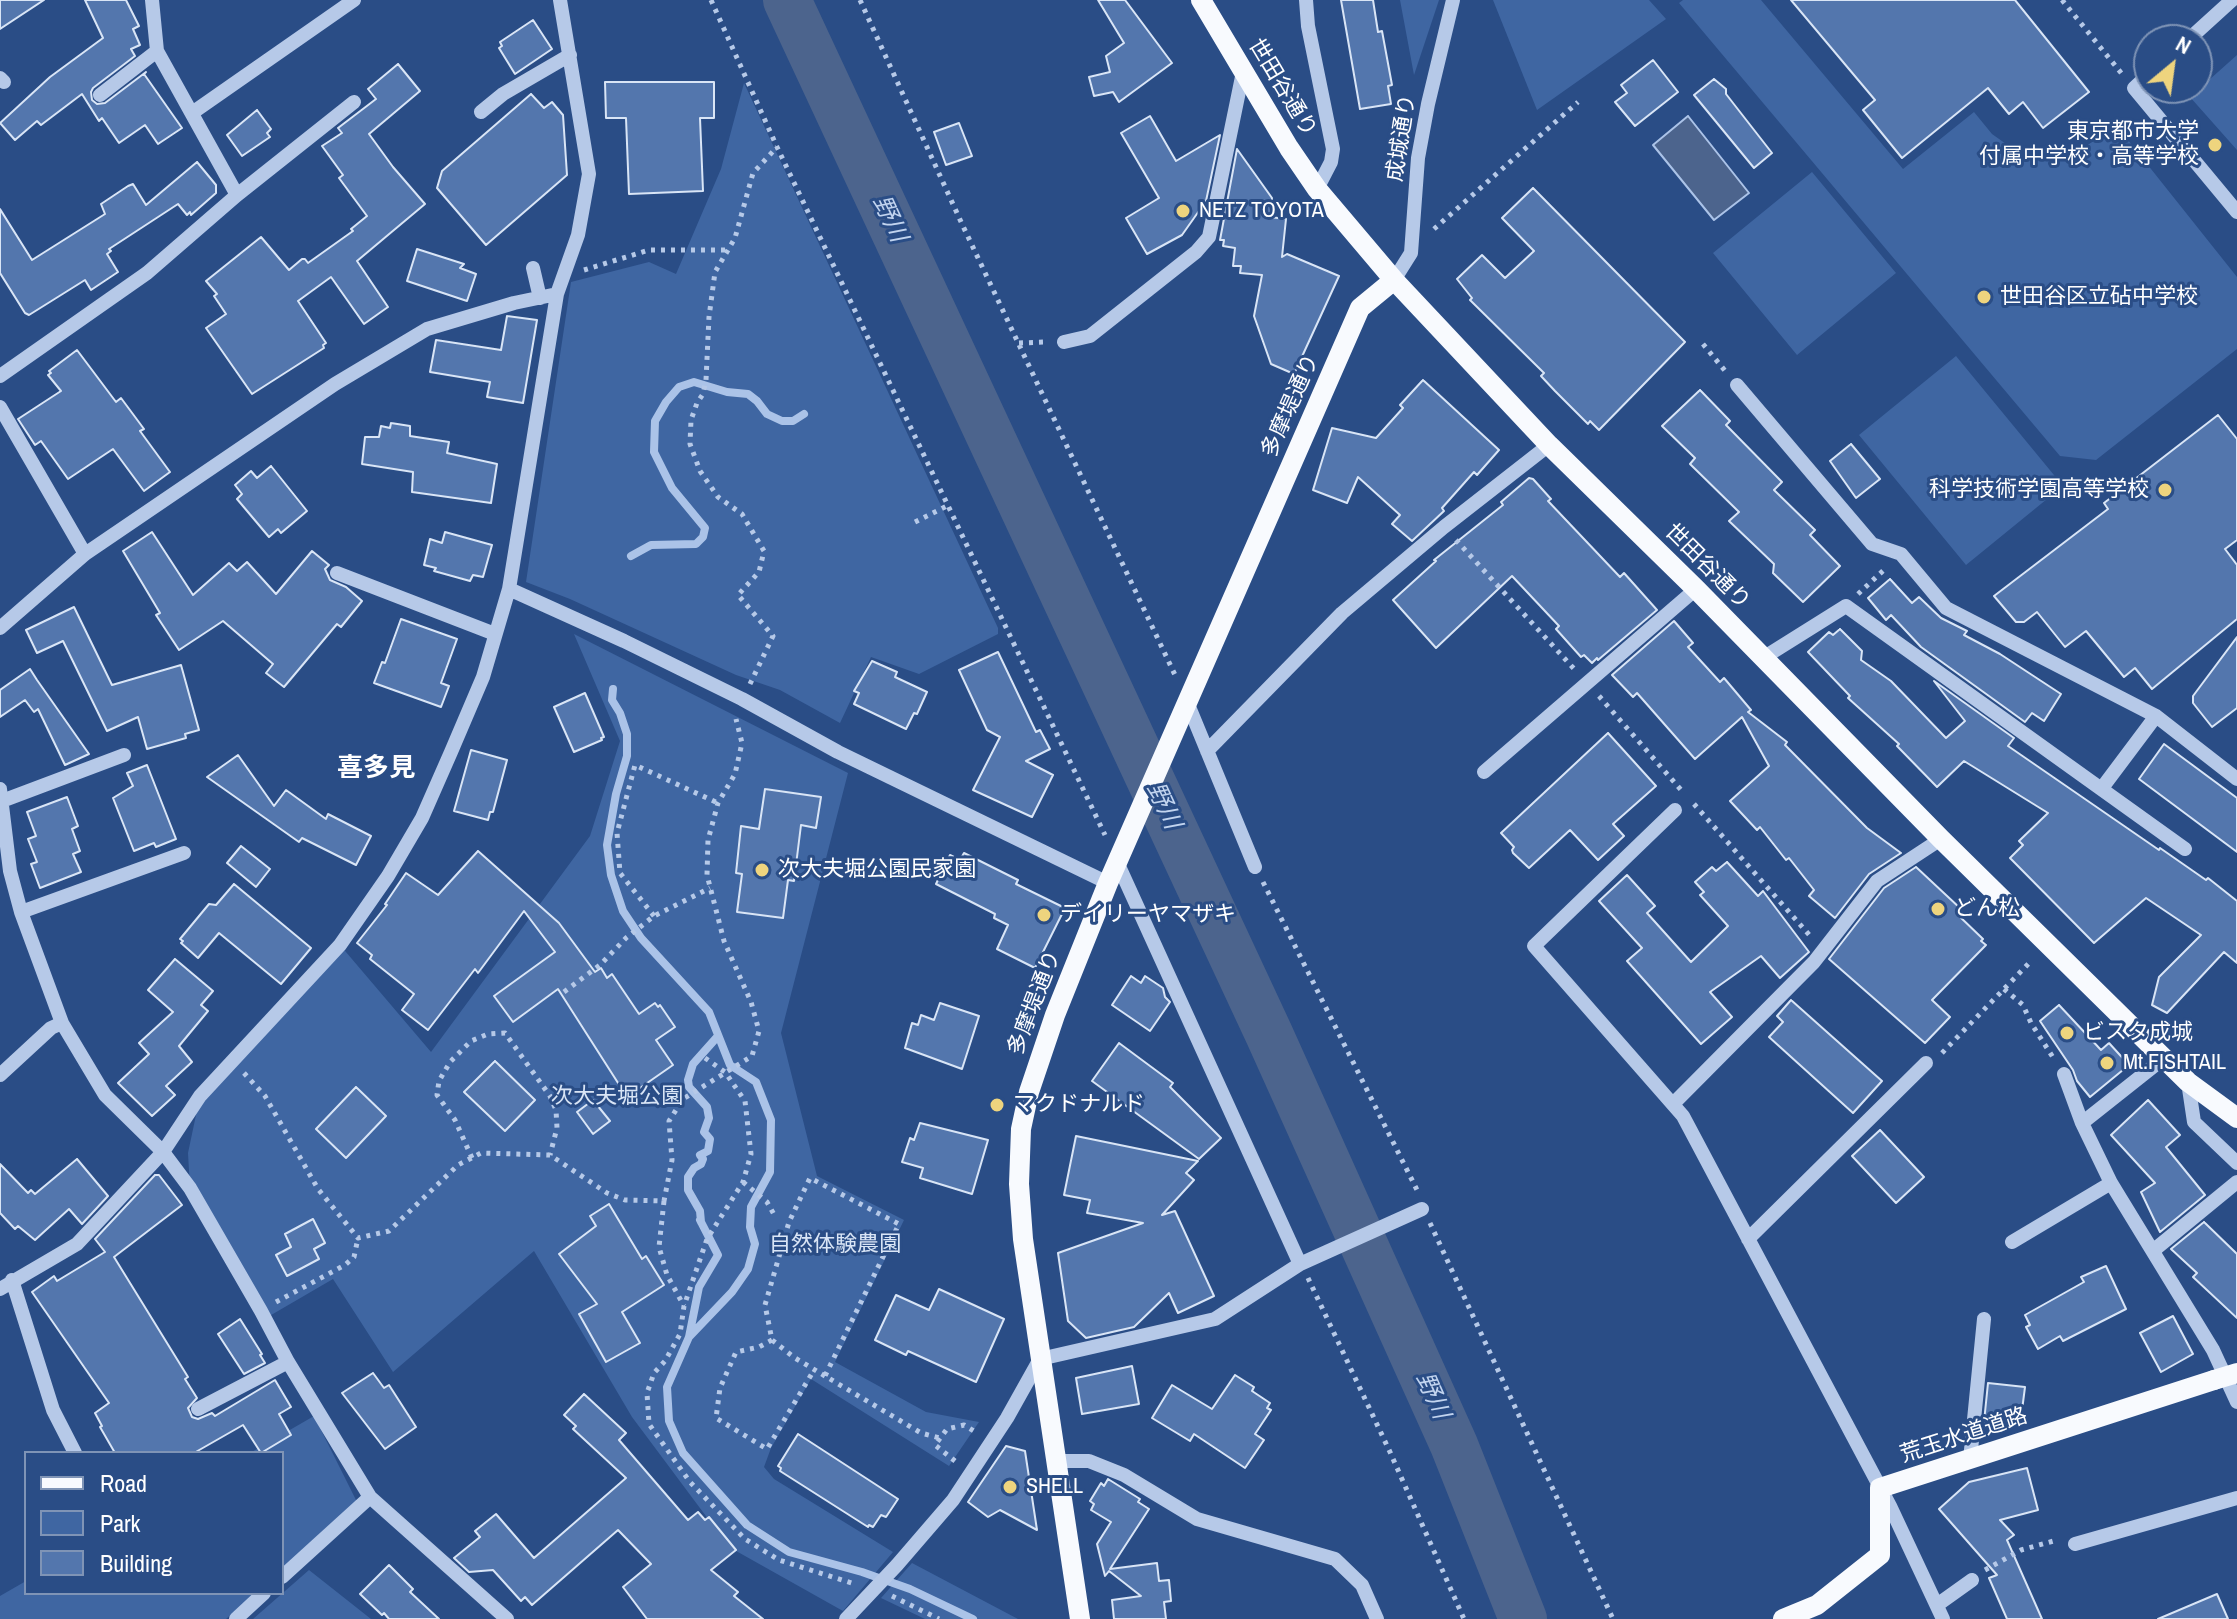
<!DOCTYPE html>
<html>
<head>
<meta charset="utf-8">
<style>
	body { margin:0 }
	#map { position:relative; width:2237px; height:1619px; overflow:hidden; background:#2a4d86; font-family:"Archivo Narrow",sans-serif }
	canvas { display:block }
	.legend { position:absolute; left:24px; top:1451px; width:260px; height:144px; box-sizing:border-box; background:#2a4d86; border:2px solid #7f94b6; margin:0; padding:10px 14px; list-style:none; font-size:24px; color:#fff }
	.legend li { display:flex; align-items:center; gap:16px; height:40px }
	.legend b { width:40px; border:2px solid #7f94b6 }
	.north { position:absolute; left:2133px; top:24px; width:80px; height:80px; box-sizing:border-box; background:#2a4d86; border:2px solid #7f94b6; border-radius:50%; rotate:29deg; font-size:22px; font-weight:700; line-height:32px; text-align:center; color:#fff }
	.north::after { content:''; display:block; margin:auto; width:28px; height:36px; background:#eed47e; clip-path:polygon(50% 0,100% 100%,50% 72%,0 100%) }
</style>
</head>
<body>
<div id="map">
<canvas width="2237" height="1619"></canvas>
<ul class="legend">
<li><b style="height:10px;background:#f8fafe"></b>Road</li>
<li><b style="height:22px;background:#3f66a2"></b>Park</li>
<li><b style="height:22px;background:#5376ad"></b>Building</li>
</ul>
<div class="north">N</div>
</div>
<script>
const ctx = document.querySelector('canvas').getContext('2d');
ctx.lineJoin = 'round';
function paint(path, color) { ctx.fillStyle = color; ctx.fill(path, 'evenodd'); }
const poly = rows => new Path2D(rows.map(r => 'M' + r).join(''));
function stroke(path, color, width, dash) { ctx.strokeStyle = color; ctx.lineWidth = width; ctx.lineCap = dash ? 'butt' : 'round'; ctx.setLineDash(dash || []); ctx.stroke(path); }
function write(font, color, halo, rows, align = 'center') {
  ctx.font = font + ' "Archivo Narrow","Noto Sans JP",sans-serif'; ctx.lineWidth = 6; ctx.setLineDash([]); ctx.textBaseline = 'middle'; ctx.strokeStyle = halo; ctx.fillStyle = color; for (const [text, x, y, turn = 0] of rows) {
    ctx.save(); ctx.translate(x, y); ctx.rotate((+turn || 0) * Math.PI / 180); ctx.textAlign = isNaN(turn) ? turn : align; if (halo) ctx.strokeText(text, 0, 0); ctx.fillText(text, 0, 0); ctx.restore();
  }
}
paint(poly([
	[1400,0,1439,0,1414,75],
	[1493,0,1649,0,1666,19,1537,110],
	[1683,0,1761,0,1903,169,1974,112,1992,134,2016,151,2048,158,2075,154,2116,125,2237,277,2237,349,2096,460,2060,456,1679,3],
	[2237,55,2237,150,2190,97],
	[744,83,998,628,998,634,919,674,871,657,840,723,780,690,736,675,570,599,526,582,571,282,649,262,676,274,721,169],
	[1812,172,1896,273,1797,355,1713,253],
	[1956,356,2063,486,1966,565,1859,435],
	[574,634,848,773,781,1033,817,1176,904,1220,835,1362,926,1412,979,1422,949,1466,811,1379,771,1448,764,1467,774,1479,893,1552,843,1611,729,1547,632,1417,534,1251,393,1372,333,1279,266,1318,190,1188,188,1153,200,1096,340,945,431,1052,590,836,620,741],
	[314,1416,357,1502,282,1569,282,1453,250,1453],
	[912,1563,1018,1619,925,1619,881,1598],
	[309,1570,371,1619,253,1619],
	[26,1581,26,1593,255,1593,226,1619,0,1619,0,1596]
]), '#3f66a2');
const water = poly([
	[1688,116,1749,193,1714,220,1653,145,1688,116]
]);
paint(water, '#4c648d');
stroke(water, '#abc3e8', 2);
stroke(poly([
	[631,556,651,545,696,544,703,537,705,528,672,488,654,452,655,421,666,402,679,387,694,382,727,392,748,394,757,401,767,414,782,421,793,421,804,414],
	[613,689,612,700,620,713,627,734,627,756,616,794,607,845,611,875,623,911,641,938,709,1012,730,1065,756,1082,771,1120,770,1172,751,1207,750,1227,755,1244,748,1269,732,1292,689,1337],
	[700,1220,718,1255,699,1287,689,1337,667,1387,669,1421,683,1453,747,1525,789,1552,862,1572,910,1589,973,1619],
	[701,1222,700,1211,688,1190,688,1177,694,1168,701,1164,703,1159,700,1155,708,1151,710,1139,704,1132,709,1118,707,1107,689,1087,688,1080,693,1064,718,1036]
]), '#abc3e8', 8);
stroke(poly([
	[787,0,1269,1034,1454,1445,1523,1619]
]), '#4c648d', 48);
const building = poly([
	[0,0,44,0,0,29,0,0],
	[85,0,126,0,139,26,133,29,140,45,131,49,135,56,93,88,91,92,92,100,97,104,105,103,146,72,144,74,182,128,158,144,145,125,119,143,102,118,99,121,82,94,41,125,37,121,15,140,0,123,50,77,103,38,85,0],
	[1098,0,1125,0,1172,63,1119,102,1113,92,1094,96,1089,77,1110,72,1106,56,1124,43,1098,0],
	[1341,0,1373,0,1378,32,1382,31,1392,85,1388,86,1391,104,1360,109,1341,0],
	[1791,0,2015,0,2089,92,2043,128,2023,102,2009,114,1988,88,1902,158,1863,110,1875,100,1791,0],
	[533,20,552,49,515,74,499,48,502,46,500,42,533,20],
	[1653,60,1678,92,1635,126,1615,102,1627,93,1621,85,1653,60],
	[398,64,420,91,369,134,393,167,425,204,357,261,388,307,364,324,331,277,298,301,326,343,323,345,324,348,252,394,206,328,226,314,214,296,217,294,206,281,261,237,289,270,302,259,305,259,308,263,353,231,351,229,367,216,339,178,343,175,322,146,342,133,338,128,376,99,368,89,398,64],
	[1714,79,1726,89,1726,94,1772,153,1754,168,1694,95,1714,79],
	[605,82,714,82,714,118,700,118,703,191,629,194,626,118,606,118,605,82],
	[531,94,544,108,552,102,563,115,567,175,486,245,437,188,442,171,531,94],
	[257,110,271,129,267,133,270,137,242,156,227,135,257,110],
	[1150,116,1176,161,1220,135,1206,201,1182,235,1147,254,1126,218,1159,198,1121,133,1150,116],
	[959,123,972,156,946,165,934,132,959,123],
	[1237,149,1272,198,1270,217,1286,219,1282,257,1287,254,1339,276,1294,374,1271,364,1254,316,1262,275,1240,273,1241,266,1233,266,1235,248,1223,246,1224,240,1220,240,1237,149],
	[197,162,216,185,216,193,191,215,190,212,187,215,178,204,109,249,111,251,107,254,118,272,91,290,85,280,29,315,25,313,0,273,0,209,32,260,105,214,101,204,128,186,133,184,146,205,197,162],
	[1533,188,1685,342,1599,430,1590,421,1588,424,1555,391,1541,376,1544,373,1470,300,1472,298,1457,279,1482,255,1505,278,1534,251,1502,218,1533,188],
	[417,249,464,264,460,268,476,274,467,301,407,281,417,249],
	[507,316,537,320,523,403,487,397,490,382,430,372,436,340,501,350,507,316],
	[77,350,116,402,121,398,144,429,140,431,170,472,144,491,113,449,68,479,41,441,35,445,18,419,61,391,48,375,51,373,49,371,77,350],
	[1423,380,1499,450,1477,475,1474,472,1442,508,1444,511,1412,541,1392,524,1400,515,1358,477,1347,503,1313,490,1332,428,1376,438,1403,408,1400,405,1423,380],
	[1700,390,1730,421,1726,425,1782,482,1774,490,1815,530,1810,535,1840,566,1803,602,1773,573,1774,564,1729,521,1739,512,1690,464,1695,458,1662,426,1700,390],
	[2218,415,2237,439,2237,540,2225,549,2237,565,2237,619,2152,689,2135,668,2124,677,2086,631,2065,647,2037,612,2024,622,2016,622,1994,596,2108,509,2104,503,2218,415],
	[391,423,410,426,410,436,449,442,447,453,497,464,491,503,412,492,413,472,362,464,365,437,379,437,381,426,390,428,391,423],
	[1851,444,1880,479,1856,498,1830,461,1851,444],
	[271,466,307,511,281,533,278,529,269,537,237,499,242,494,235,485,251,471,257,478,271,466],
	[1529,478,1533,479,1551,499,1548,501,1620,577,1624,573,1657,610,1598,660,1597,658,1592,663,1584,655,1581,657,1556,629,1559,626,1512,576,1436,648,1393,600,1436,561,1434,560,1503,505,1501,502,1529,478],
	[152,532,193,595,229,563,237,571,247,562,276,594,312,551,329,565,325,569,330,580,346,587,362,601,341,627,337,624,284,687,266,673,273,664,223,621,179,650,156,615,160,613,123,551,152,532],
	[445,532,492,545,483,577,473,575,470,581,434,571,436,568,424,565,430,539,442,543,445,532],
	[1890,579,1912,603,1919,597,1941,618,1967,631,1964,635,2000,654,2061,694,2044,721,2032,713,2025,722,1921,647,1891,615,1886,620,1868,598,1890,579],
	[74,607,112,685,181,665,199,730,185,734,186,738,147,749,138,717,107,731,63,641,37,653,26,630,74,607],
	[401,619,457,639,441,683,449,686,441,707,374,683,382,662,385,663,401,619],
	[1674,621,1693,643,1688,647,1720,682,1724,678,1751,710,1748,712,1787,742,1785,745,1867,828,1901,853,1869,874,1835,918,1809,896,1814,890,1789,858,1786,860,1760,827,1757,830,1730,801,1769,766,1742,717,1695,759,1637,693,1633,697,1612,675,1674,621],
	[1840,629,1862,651,1861,660,1891,681,1946,738,1965,721,1934,681,2014,738,2008,746,2159,850,2160,848,2206,880,2208,878,2237,901,2237,963,2224,952,2167,1013,2152,1005,2159,977,2201,935,2146,898,2094,943,2010,858,2023,845,2019,841,2048,813,1964,761,1937,787,1897,746,1899,744,1848,698,1850,696,1808,652,1829,632,1833,635,1840,629],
	[2237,637,2237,708,2212,727,2193,703,2193,696,2237,637],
	[998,652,1036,732,1040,730,1050,749,1026,761,1053,775,1032,817,973,790,1000,737,987,730,959,670,998,652],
	[872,661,897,672,895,677,927,692,917,714,914,713,906,729,854,704,859,693,854,691,872,661],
	[30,669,37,680,89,754,65,765,38,709,34,712,25,700,0,717,0,690,30,669],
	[585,693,604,737,601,738,602,740,574,752,554,707,585,693],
	[1608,733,1656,786,1613,824,1624,836,1598,860,1570,830,1529,868,1513,853,1512,850,1514,847,1501,833,1608,733],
	[2164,744,2237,798,2237,852,2139,779,2164,744],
	[471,750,507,760,493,812,490,812,488,820,454,811,471,750],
	[238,755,274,806,286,790,326,819,328,814,371,836,356,865,302,838,299,842,207,777,238,755],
	[147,765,176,839,156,847,154,843,134,851,113,798,133,786,127,773,147,765],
	[765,789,821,797,816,828,801,825,794,881,788,880,783,918,737,912,742,874,736,873,741,826,759,829,765,789],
	[67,797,78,826,72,829,80,851,73,854,81,872,40,888,31,864,37,862,28,839,36,836,27,812,67,797],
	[241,846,270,869,256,887,227,863,241,846],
	[478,851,559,923,595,972,601,968,607,978,612,974,639,1014,655,1003,658,1007,660,1005,675,1027,656,1040,673,1065,627,1097,558,989,513,1022,494,996,555,952,524,911,478,973,475,969,428,1030,402,1010,414,994,370,959,372,955,357,943,387,905,385,904,406,873,438,895,478,851],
	[964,853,1018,880,1016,884,1065,908,1035,968,997,949,1008,925,994,918,995,914,936,884,950,855,960,860,964,853],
	[1727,862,1758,896,1763,891,1809,952,1780,978,1761,956,1710,992,1732,1017,1701,1044,1627,961,1642,948,1599,901,1627,875,1655,906,1647,913,1691,962,1728,926,1700,895,1704,892,1695,882,1712,867,1716,871,1727,862],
	[1916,867,1961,909,1957,914,1983,939,1981,941,1986,945,1932,1000,1950,1017,1925,1043,1829,959,1884,888,1916,867],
	[234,884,311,948,281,984,219,933,198,958,181,943,183,941,180,939,209,904,216,905,234,884],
	[175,959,213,991,201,1005,208,1011,179,1046,192,1062,166,1086,175,1095,152,1116,118,1083,149,1054,139,1043,173,1012,148,990,175,959],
	[1131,976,1141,983,1145,976,1163,988,1165,997,1170,1002,1150,1031,1112,1005,1131,976],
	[1791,1000,1882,1081,1853,1113,1769,1037,1783,1022,1777,1016,1791,1000],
	[940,1003,979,1016,962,1069,905,1048,912,1023,918,1025,921,1015,934,1020,940,1003],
	[2059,1005,2101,1050,2109,1043,2129,1065,2090,1097,2077,1081,2073,1070,2040,1021,2059,1005],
	[1119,1043,1173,1083,1170,1087,1221,1138,1199,1159,1092,1081,1119,1043],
	[495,1061,535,1100,505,1131,464,1092,495,1061],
	[356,1087,386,1116,346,1158,316,1129,356,1087],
	[593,1100,610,1121,593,1134,577,1112,593,1100],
	[2148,1100,2180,1135,2166,1147,2205,1195,2160,1232,2141,1192,2155,1183,2111,1135,2148,1100],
	[920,1123,988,1140,972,1194,920,1178,923,1168,902,1162,910,1138,914,1140,920,1123],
	[1880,1130,1924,1177,1896,1203,1852,1156,1880,1130],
	[1076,1136,1198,1161,1186,1173,1194,1180,1162,1215,1175,1211,1214,1296,1178,1313,1169,1293,1134,1327,1086,1338,1068,1321,1058,1253,1143,1223,1087,1213,1090,1200,1064,1195,1076,1136],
	[77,1159,108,1196,82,1224,69,1209,35,1240,18,1226,15,1229,0,1213,0,1164,28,1193,31,1190,35,1194,77,1159],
	[155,1175,159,1175,182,1205,114,1257,188,1377,185,1379,197,1398,188,1408,192,1417,198,1419,212,1413,215,1416,275,1380,291,1407,279,1414,291,1435,261,1453,243,1425,194,1453,115,1453,100,1427,102,1426,95,1413,109,1403,32,1292,54,1276,57,1281,105,1252,95,1239,155,1175],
	[609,1204,642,1259,646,1256,664,1285,622,1312,640,1343,606,1362,579,1314,597,1304,559,1254,596,1226,590,1216,609,1204],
	[313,1219,325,1243,314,1249,319,1259,287,1276,276,1255,291,1247,285,1234,313,1219],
	[2204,1222,2237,1254,2237,1318,2193,1277,2197,1273,2171,1249,2204,1222],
	[2106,1266,2126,1309,2063,1341,2060,1336,2038,1349,2026,1327,2030,1325,2025,1315,2084,1282,2081,1277,2106,1266],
	[939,1289,1004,1319,976,1382,908,1351,906,1355,875,1340,896,1295,929,1310,939,1289],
	[2173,1316,2193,1354,2161,1372,2140,1333,2173,1316],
	[240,1319,262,1354,260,1355,265,1363,244,1374,218,1334,240,1319],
	[1132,1366,1139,1404,1082,1414,1076,1378,1132,1366],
	[373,1373,384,1388,389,1385,416,1427,385,1449,342,1393,373,1373],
	[1235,1375,1254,1387,1252,1391,1270,1403,1267,1408,1271,1410,1255,1434,1264,1440,1245,1468,1194,1434,1190,1441,1152,1418,1172,1385,1212,1409,1235,1375],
	[1988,1383,2025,1387,2020,1426,1984,1422,1988,1383],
	[584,1394,626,1433,619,1440,688,1520,698,1512,705,1520,709,1517,736,1550,711,1570,738,1592,734,1596,763,1619,647,1619,623,1587,651,1564,618,1530,532,1605,525,1597,521,1601,493,1570,469,1572,454,1558,480,1537,475,1531,496,1514,534,1558,626,1478,573,1429,576,1426,564,1415,584,1394],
	[798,1434,898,1499,886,1517,881,1515,873,1527,869,1525,868,1527,780,1471,781,1468,778,1466,798,1434],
	[1006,1446,1025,1451,1037,1530,1000,1510,988,1517,968,1502,1006,1446],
	[2027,1468,2038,1510,2000,1520,2014,1535,2007,1540,2042,1619,2007,1619,1989,1578,1997,1575,1939,1509,1969,1482,2027,1468],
	[1108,1479,1140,1499,1138,1502,1149,1509,1110,1569,1157,1563,1159,1581,1169,1580,1171,1601,1164,1602,1166,1619,1114,1619,1112,1600,1141,1596,1109,1571,1105,1576,1097,1544,1111,1522,1091,1510,1094,1504,1090,1501,1101,1483,1104,1486,1108,1479],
	[389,1565,413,1589,410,1592,439,1619,389,1619,384,1613,382,1615,360,1594,389,1565],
	[2217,1594,2228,1619,2158,1619,2217,1594]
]);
paint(building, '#5376ad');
stroke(building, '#d9e5f6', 2);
stroke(poly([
	[711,0,777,147,1105,835],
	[860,0,962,224,1175,675],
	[2062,0,2122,74],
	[1434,229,1578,102],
	[584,270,649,250,728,250],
	[1019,343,1046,342],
	[1703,344,1726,372],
	[915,522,947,506],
	[1456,540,1576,671],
	[1858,594,1886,568],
	[750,684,773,636,738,595,759,572,764,551,742,514,718,497,700,471,690,444,691,420,697,403,703,394,706,380,709,317,715,272,735,238,753,173,777,147],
	[1599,696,1682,791],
	[1694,804,1812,938],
	[1263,882,1418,1192],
	[654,916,620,873,617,833,635,765,718,803],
	[2004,989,2023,1005,2031,1023,2054,1059],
	[564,992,600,965,626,938,654,916,710,888],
	[1942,1053,2032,960],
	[705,1058,725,1072,745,1101,751,1154,743,1182,707,1239,684,1306,680,1334,665,1361,654,1373,647,1393,649,1424,690,1482,745,1539,779,1560,855,1584],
	[244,1073,265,1096,318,1189,358,1238,389,1231,458,1165,481,1153,550,1155,607,1193,625,1200,664,1201,672,1160,669,1121,683,1099,752,1056,759,1031,751,1002,724,941,707,875,708,840,718,803,735,774,742,743,736,719],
	[472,1158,455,1120,437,1095,439,1081,450,1062,471,1041,488,1034,505,1033,550,1096,556,1110,557,1128,550,1155],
	[743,1182,767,1202,776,1218],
	[664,1201,659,1247,667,1275,684,1306],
	[1430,1223,1613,1619],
	[1308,1278,1390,1452,1464,1619],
	[276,1302,345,1265,354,1257,358,1238],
	[772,1340,759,1347,736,1352,720,1388,716,1418,767,1449,814,1370],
	[825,1376,795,1358,772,1340,765,1305,789,1222,810,1178,899,1224,825,1376,921,1433,940,1438],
	[955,1461,935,1445,947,1429,964,1425,977,1433],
	[1985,1570,2021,1550,2057,1540],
	[892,1596,939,1619]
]), '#b6c9e8', 5, [4, 6]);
stroke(poly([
	[1306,0,1308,26,1333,149,1331,162,1317,189],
	[2188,40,2232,0],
	[2149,74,2134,88,2237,212],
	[0,78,4,82],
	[100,95,157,51],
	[481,112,503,94,570,55],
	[192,113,354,0],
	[237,195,354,102],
	[533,268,540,298],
	[1394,280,1411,253,1418,158,1428,104,1453,0],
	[1064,342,1090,336,1196,252,1209,237,1243,72],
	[0,376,147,273,237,195,157,51,152,0],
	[1737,385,1872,544,1901,554,1946,608,2156,716,2237,779],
	[0,407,85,554],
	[337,573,495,634],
	[509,589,624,641,742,699,838,752,1108,883],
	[0,628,85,554,335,384,427,329,514,303,557,294],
	[1763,658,1846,606,2185,849],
	[1187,702,1255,867],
	[1207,751,1342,613,1444,527,1549,445],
	[1484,772,1696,589],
	[2102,788,2156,716],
	[0,789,10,871,21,912,62,1023,105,1095,163,1152,190,1188,261,1311,288,1362,370,1497,507,1619],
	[2,801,124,755],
	[1675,810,1534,946,1683,1116,1890,1506,1943,1619],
	[1117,862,1300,1264],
	[21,912,184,853],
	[2064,1074,2082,1123,2111,1183,2213,1350,2237,1402],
	[0,1075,51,1028,62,1023],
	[2188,1082,2194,1122,2237,1163],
	[1674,1103,1814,962,1877,881,1941,839],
	[2082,1123,2164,1058],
	[1748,1239,1926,1063],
	[2012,1242,2111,1183],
	[2154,1250,2237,1182],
	[12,1280,53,1410,75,1453],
	[0,1289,77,1244,163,1152,200,1096,340,945,388,876,422,818,451,752,483,677,509,589,557,294,578,235,589,174,560,0],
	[198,1409,288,1362],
	[1970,1460,1984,1319],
	[1057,1461,1089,1461,1124,1475,1197,1519,1335,1559,1362,1585,1377,1619],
	[2075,1544,2237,1498],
	[282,1577,370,1497],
	[1937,1605,1972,1580],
	[236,1619,264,1593],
	[846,1619,897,1565,953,1500,1007,1418,1040,1359,1215,1319,1300,1264,1422,1209]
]), '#b6c9e8', 14);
stroke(poly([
	[1201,0,1289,148,1317,189,1394,280,1549,445,1696,589,1941,839,2188,1082,2237,1118],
	[1080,1619,1023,1239,1019,1184,1021,1129,1029,1092,1055,1015,1108,883,1360,308,1394,280],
	[1783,1619,1817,1605,1880,1555,1880,1488,2214,1380]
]), '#f8fafe', 20);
stroke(poly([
	[2214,1380,2237,1373]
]), '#f8fafe', 20);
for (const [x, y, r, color] of [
	[2215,145,8,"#eed47e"],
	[1183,211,8,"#eed47e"],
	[1984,297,8,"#eed47e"],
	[2165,490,8,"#eed47e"],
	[762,870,8,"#eed47e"],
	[1938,909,8,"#eed47e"],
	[1044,915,8,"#eed47e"],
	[2067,1033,8,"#eed47e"],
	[2107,1063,8,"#eed47e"],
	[997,1105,8,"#eed47e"],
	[1010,1487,8,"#eed47e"]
]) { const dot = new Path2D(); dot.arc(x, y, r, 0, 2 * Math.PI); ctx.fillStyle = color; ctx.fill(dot); stroke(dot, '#2a4d86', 3); }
write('22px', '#fff', '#2a4d86', [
	["世田谷通り",1282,88,59],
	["成城通り",1402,138,-81],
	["多摩堤通り",1291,406,-66],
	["世田谷通り",1707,567,45],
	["多摩堤通り",1035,1003,-69],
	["荒玉水道道路",1964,1436,-18]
]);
write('22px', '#fff', '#2a4d86', [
	["東京都市大学",2199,132,"right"],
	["付属中学校・高等学校",2199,157,"right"],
	["NETZ TOYOTA",1199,211],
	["世田谷区立砧中学校",2000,297],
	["科学技術学園高等学校",2149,490,"right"],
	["次大夫堀公園民家園",778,870],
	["どん松",1954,909],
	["デイリーヤマザキ",1060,915],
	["ビスタ成城",2083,1033],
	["Mt.FISHTAIL",2123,1063],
	["マクドナルド",1013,1105],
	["SHELL",1026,1487]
], 'left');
write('22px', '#d9e5f6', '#2a4d86', [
	["次大夫堀公園",617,1097],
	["自然体験農園",835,1245]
]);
write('italic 24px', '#c2d4ef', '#2a4d86', [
	["野川",889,219,65],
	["野川",1163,806,65],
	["野川",1432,1396,66]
]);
write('bold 26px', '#fff', '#2a4d86', [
	["喜多見",376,769]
]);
</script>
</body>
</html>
